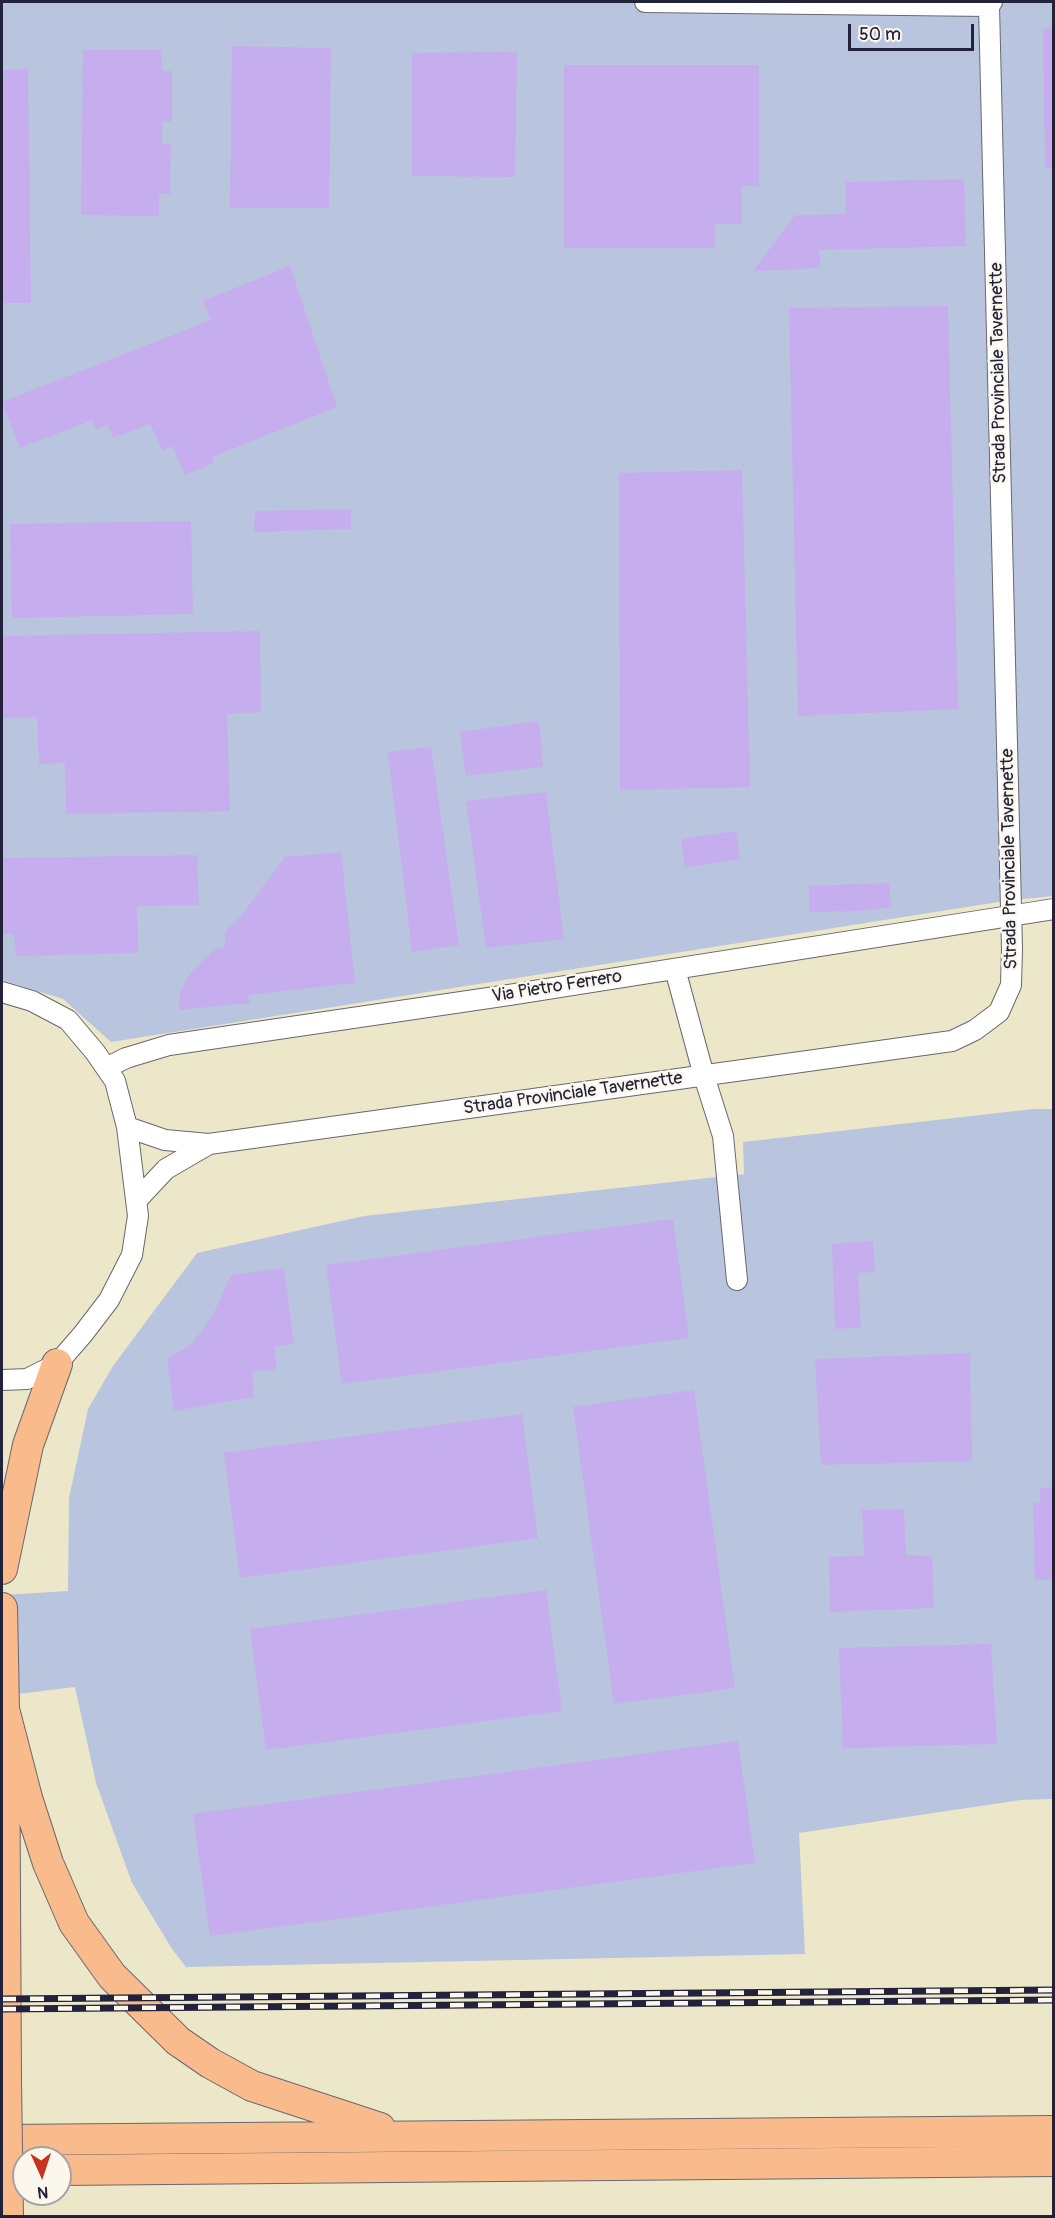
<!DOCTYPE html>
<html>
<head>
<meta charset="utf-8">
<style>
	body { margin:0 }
	#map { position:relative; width:1055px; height:2218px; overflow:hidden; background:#ede7ca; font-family:Pangolin,sans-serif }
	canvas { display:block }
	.frame { position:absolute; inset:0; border:3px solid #22223b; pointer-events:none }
	.north { position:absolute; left:12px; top:2146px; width:60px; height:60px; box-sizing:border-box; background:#fbf7ec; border:2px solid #a4a2a5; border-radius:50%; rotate:177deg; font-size:16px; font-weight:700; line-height:24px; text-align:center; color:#22223b }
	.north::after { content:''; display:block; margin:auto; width:21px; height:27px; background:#c8321e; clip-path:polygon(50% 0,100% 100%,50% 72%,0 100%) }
	.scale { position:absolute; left:848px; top:24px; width:126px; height:27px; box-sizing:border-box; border:3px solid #22223b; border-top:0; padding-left:8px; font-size:18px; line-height:21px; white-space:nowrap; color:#22223b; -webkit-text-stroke:4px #fbf7ec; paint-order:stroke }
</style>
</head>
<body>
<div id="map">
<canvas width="1055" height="2218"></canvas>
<div class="frame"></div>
<div class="north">N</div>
<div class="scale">50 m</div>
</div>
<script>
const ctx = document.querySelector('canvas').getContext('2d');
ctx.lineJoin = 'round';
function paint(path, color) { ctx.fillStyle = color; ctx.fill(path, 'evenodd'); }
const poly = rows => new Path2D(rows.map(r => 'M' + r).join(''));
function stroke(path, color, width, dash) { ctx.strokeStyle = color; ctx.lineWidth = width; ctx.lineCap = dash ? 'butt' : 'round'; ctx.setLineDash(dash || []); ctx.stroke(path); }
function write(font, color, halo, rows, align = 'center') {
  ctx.font = font + ' Pangolin,sans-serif'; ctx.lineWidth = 5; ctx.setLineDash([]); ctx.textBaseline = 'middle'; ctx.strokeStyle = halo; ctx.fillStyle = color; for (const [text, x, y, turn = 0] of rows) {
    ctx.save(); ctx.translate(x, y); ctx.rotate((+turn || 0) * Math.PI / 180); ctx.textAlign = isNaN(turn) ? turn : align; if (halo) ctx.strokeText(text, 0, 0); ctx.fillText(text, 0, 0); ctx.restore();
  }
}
paint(poly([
	[2,2,1053,2,1053,896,1005,901,111,1042,63,999,2,980],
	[1033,1109,1053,1109,1053,1799,1021,1800,799,1833,805,1954,186,1967,172,1949,132,1883,96,1783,75,1687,2,1696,2,1595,68,1591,69,1498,88,1409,113,1366,197,1253,364,1216,744,1174,743,1142]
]), '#b9c5de');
paint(poly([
	[1054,28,1054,168,1045,168,1043,29],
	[232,46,331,48,329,208,230,208],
	[83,50,161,50,162,71,172,71,172,122,162,121,162,144,171,144,170,194,159,194,159,216,81,215],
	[517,52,515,177,412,176,412,53],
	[564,65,759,65,759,186,742,186,742,224,715,224,715,248,564,248],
	[28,69,31,303,2,303,2,70],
	[964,179,966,246,819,250,820,268,753,271,795,215,846,214,846,182],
	[290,266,337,407,212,457,214,463,185,475,172,446,163,451,150,424,113,438,108,425,96,429,92,420,20,448,2,402,211,320,203,301],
	[948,306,958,709,798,716,789,308],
	[742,470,750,787,620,790,619,473],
	[351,509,351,529,254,532,255,511],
	[191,521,193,614,12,618,10,524],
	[260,631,261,712,227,714,230,811,66,814,65,763,39,764,37,717,2,718,2,636],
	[539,721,543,767,466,776,460,732],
	[431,747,459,945,412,952,388,752],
	[546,792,564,939,486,948,466,801],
	[736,831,740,859,685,868,681,839],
	[341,852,355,983,248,995,250,1003,179,1010,180,993,189,975,213,950,225,947,225,932,241,916,285,857],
	[197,855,199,905,137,906,138,953,16,956,14,934,2,934,2,858],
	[889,883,891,907,860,911,809,912,809,886],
	[673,1219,689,1338,342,1384,326,1265],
	[873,1241,875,1272,858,1273,861,1328,835,1329,832,1244],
	[284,1268,294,1344,274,1347,277,1369,252,1372,254,1397,174,1411,167,1358,191,1345,213,1315,231,1275],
	[970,1353,972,1461,821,1465,815,1359],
	[694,1390,735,1688,614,1704,573,1407],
	[522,1414,538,1538,240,1578,224,1453],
	[1054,1487,1054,1579,1035,1580,1033,1504,1040,1503,1040,1488],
	[904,1509,906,1555,932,1556,934,1608,830,1612,829,1557,864,1556,862,1510],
	[546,1590,562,1711,266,1750,250,1629],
	[991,1644,997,1744,843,1748,839,1648],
	[738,1741,755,1863,210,1936,193,1814]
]), '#c6aded');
const minor = poly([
	[645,2,989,6],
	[675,969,704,1076,723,1136,737,1280],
	[2,992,32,1001,68,1020,95,1052,115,1081,127,1127,138,1216,132,1255,109,1300,83,1334,57,1364,27,1379,2,1380],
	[106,1068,126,1058,169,1045,509,995,1054,909],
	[127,1127,165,1140,209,1144,952,1041,975,1030,999,1012,1011,985,1012,949,989,6,992,2],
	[137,1200,166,1169,209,1144]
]);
const highway = poly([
	[2,1569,28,1445,57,1364],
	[2,1608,4,1709,6,2080],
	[4,1709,27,1798,48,1863,74,1923,112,1976,178,2041,210,2063,252,2086,380,2128],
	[2,2140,1054,2131],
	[60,2170,1054,2161]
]);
stroke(minor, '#69676d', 22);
stroke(highway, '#69676d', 32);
stroke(minor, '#fff', 20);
stroke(highway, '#fabb8c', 30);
const rail = poly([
	[2,1999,1054,1990],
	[2,2009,1054,2000]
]);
stroke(rail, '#22223b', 7);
stroke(rail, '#fbf7ec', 4.5, [14]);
const highwayBridge = poly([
	[6,2080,8,2216]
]);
stroke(highwayBridge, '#69676d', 32, []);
stroke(highwayBridge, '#fabb8c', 30);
write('18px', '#22223b', '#fbf7ec', [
	["Strada Provinciale Tavernette",999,373,-91],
	["Strada Provinciale Tavernette",1010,859,-91],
	["Via Pietro Ferrero",557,987,-9],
	["Strada Provinciale Tavernette",573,1094,-8]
]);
</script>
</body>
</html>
